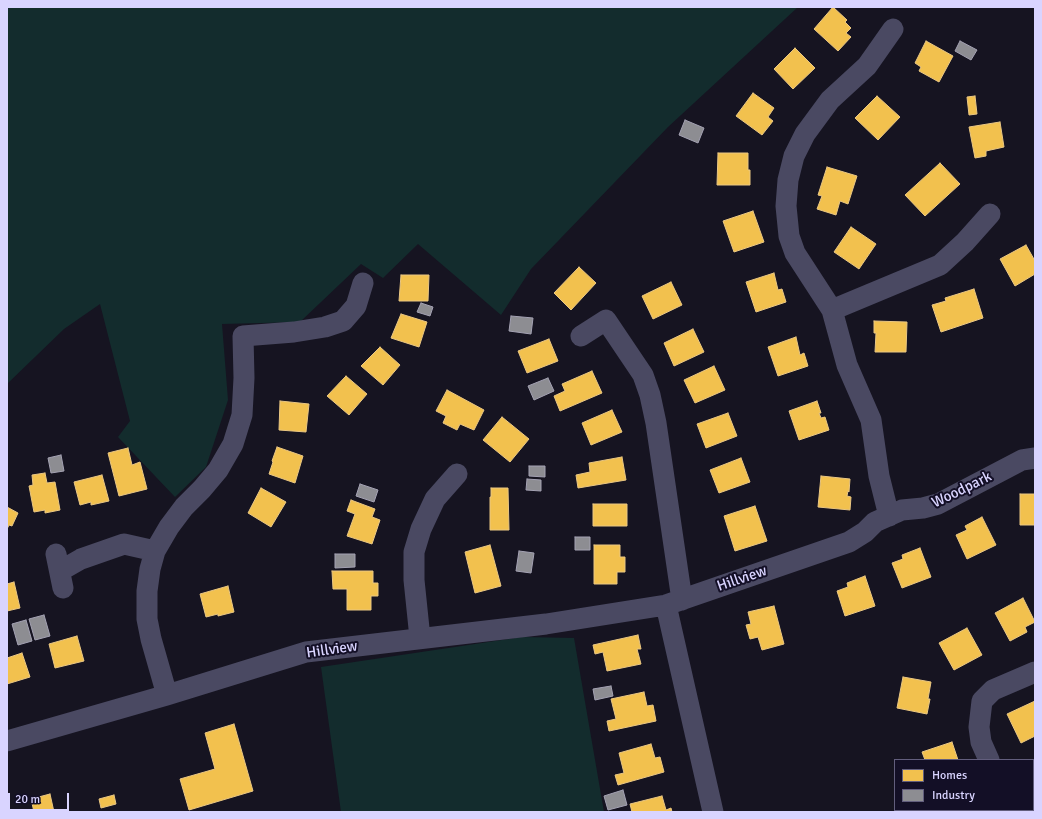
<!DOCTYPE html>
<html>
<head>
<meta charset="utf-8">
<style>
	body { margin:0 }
	#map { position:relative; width:1042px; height:819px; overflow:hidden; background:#161421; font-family:Signika,sans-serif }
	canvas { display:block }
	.frame { position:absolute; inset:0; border:8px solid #d9d4ff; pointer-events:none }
	.legend { position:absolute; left:894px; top:759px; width:140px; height:52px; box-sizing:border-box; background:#130f26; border:1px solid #625e7d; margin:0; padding:5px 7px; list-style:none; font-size:12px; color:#d9d4ff }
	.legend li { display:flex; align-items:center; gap:8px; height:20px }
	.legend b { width:20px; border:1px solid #625e7d }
	.scale { position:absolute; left:8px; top:793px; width:61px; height:18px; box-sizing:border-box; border:2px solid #d9d4ff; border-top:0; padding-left:5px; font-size:12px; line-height:14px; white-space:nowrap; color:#d9d4ff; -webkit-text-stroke:3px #130f26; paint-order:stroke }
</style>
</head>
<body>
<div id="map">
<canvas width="1042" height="819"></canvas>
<div class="frame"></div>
<ul class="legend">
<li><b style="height:11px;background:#f2c14e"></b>Homes</li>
<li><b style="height:11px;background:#8d8d92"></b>Industry</li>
</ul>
<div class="scale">20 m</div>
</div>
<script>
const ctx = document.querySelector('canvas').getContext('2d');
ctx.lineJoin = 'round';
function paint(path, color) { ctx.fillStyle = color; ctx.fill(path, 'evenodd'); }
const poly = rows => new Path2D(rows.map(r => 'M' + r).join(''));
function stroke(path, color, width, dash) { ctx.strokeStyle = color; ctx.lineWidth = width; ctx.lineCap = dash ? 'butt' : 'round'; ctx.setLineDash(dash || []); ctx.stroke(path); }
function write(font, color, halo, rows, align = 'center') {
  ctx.font = font + ' Signika,sans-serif'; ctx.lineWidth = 4; ctx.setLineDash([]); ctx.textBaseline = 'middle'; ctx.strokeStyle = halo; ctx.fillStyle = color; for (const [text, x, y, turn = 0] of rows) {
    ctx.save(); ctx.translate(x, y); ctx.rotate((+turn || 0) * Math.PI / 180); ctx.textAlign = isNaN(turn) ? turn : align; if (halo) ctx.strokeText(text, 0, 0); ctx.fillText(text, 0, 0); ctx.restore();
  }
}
paint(poly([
	[7,7,798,7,668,127,531,269,501,315,418,244,383,278,361,264,300,322,222,324,228,400,206,467,175,497,118,437,130,421,100,304,64,329,7,384],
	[522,637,574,638,604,812,341,812,321,667]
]), '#132c2d');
const homes = poly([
	[833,7,847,20,845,22,851,28,846,33,851,37,838,51,814,29,833,7],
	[926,41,953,56,939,82,919,71,921,67,915,63,926,41],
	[795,48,815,68,793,89,774,69,795,48],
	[753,93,774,108,768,117,773,121,762,135,736,116,753,93],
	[877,96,900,117,878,140,855,118,877,96],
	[975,96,977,114,969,115,967,97,975,96],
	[1000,122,1004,147,986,151,986,156,975,158,969,127,1000,122],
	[718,153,748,153,748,170,750,170,750,185,717,185,718,153],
	[940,163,960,184,925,216,905,195,940,163],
	[827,167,857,176,848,204,840,201,836,215,817,209,822,196,818,195,827,167],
	[753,211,764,242,734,252,723,221,753,211],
	[851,227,876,244,859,269,834,252,851,227],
	[1026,245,1035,261,1035,274,1015,286,1000,259,1026,245],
	[579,267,596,283,571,310,554,293,579,267],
	[774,273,778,290,782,289,786,302,756,312,746,282,774,273],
	[401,275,429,275,428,301,399,301,401,275],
	[671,282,682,305,653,319,642,296,671,282],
	[974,289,983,318,941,332,932,305,946,301,945,298,974,289],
	[401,314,427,322,419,347,391,338,401,314],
	[874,321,907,322,906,352,875,352,876,333,874,333,874,321],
	[693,329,704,352,674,366,664,343,693,329],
	[796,337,800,355,804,353,808,366,778,376,768,347,796,337],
	[549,339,558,361,527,373,518,351,549,339],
	[380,347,400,365,383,385,361,366,380,347],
	[714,366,725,390,695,403,684,380,714,366],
	[592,371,602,393,560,411,554,396,565,391,562,384,592,371],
	[346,376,367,394,349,415,327,396,346,376],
	[447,390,484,410,474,430,460,424,457,430,443,423,446,416,436,411,447,390],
	[280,401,309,404,306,432,279,430,280,401],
	[817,401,821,413,819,413,821,418,825,417,829,430,799,440,789,411,817,401],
	[612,410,622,432,591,445,582,423,612,410],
	[728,413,737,436,706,448,697,424,728,413],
	[502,417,529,439,510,462,483,440,502,417],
	[277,447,303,456,295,483,269,474,273,462,272,461,277,447],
	[128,448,132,465,140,462,147,489,119,496,108,453,128,448],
	[622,457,626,480,578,488,576,475,590,472,589,463,622,457],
	[741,458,750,482,719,493,710,470,741,458],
	[45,473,47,483,55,482,60,510,45,513,45,510,34,512,29,486,33,485,32,475,45,473],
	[102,475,109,501,91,505,91,502,80,505,74,482,102,475],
	[821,476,850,479,849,492,848,491,847,496,851,497,850,510,818,507,821,476],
	[261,488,286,502,271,527,248,513,261,488],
	[491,488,508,488,509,530,490,530,490,497,491,497,491,488],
	[1020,494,1035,494,1035,525,1020,525,1020,494],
	[351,500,375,509,372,517,380,520,372,544,347,536,355,514,347,511,351,500],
	[593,504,627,504,627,526,593,526,593,504],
	[755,506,767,541,735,551,724,516,755,506],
	[7,507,18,513,12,526,9,525,7,529,7,507],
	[982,517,996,545,967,559,956,535,967,530,965,526,982,517],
	[490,545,501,586,475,593,465,552,490,545],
	[594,545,620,545,620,557,625,557,625,572,617,572,617,584,594,584,594,545],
	[920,548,931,577,902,588,892,563,903,559,902,555,920,548],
	[332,571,373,571,373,583,378,583,378,596,371,596,371,610,347,610,347,589,333,589,332,571],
	[865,576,875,606,845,616,837,591,848,587,847,583,865,576],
	[14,582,20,608,7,611,7,584,14,582],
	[228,586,234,612,218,616,218,614,206,617,200,594,228,586],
	[1023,598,1035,622,1025,627,1027,632,1010,641,995,613,1023,598],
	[774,606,784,644,762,650,758,637,750,639,746,625,751,624,748,612,774,606],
	[967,628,982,655,954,670,939,643,967,628],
	[638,635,641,649,637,649,641,664,607,671,603,652,595,654,593,645,638,635],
	[77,636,84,661,55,668,49,644,77,636],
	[22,653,30,677,7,684,7,658,22,653],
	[903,677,931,682,928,699,930,699,927,714,897,708,903,677],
	[644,692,647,706,653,705,656,721,609,731,607,721,616,719,611,699,644,692],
	[1035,701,1035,736,1021,743,1007,714,1035,701],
	[234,724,253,791,189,810,180,779,215,769,205,733,234,724],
	[952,742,958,760,925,760,922,752,952,742],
	[651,744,655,758,660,757,664,772,618,785,615,775,624,773,619,753,651,744],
	[50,794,54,812,34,812,31,799,50,794],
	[114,795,116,804,101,808,99,799,114,795],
	[662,796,666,810,671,808,672,812,632,812,630,804,662,796]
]);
paint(homes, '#f2c14e');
stroke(homes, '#eac783', 1);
const industry = poly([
	[960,41,977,50,971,60,955,51,960,41],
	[685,120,704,128,698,143,679,135,685,120],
	[421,303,433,307,430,316,417,312,421,303],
	[511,316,533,318,531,334,509,331,511,316],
	[548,378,554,391,534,400,528,386,548,378],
	[61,455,64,471,51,473,48,458,61,455],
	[529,466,545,466,545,477,529,476,529,466],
	[527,479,541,480,541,491,526,490,527,479],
	[360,484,378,490,374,502,356,496,360,484],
	[575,537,590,537,590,550,575,550,575,537],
	[519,551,534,553,531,573,516,571,519,551],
	[335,554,355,554,355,567,335,568,335,554],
	[44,615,50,636,35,640,29,619,44,615],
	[26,620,32,641,18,645,12,624,26,620],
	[611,686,613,696,595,700,593,689,611,686],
	[623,790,627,805,608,810,604,796,623,790]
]);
paint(industry, '#8d8d92');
stroke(industry, '#a4a2b3', 1);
stroke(poly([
	[832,310,940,265,965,242,990,214],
	[581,336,606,320,643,375,650,395,656,423,682,600],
	[889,516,879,476,871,420,847,365,832,310,795,253,789,236,786,206,788,180,794,156,805,134,830,100,867,66,893,29],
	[56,554,63,588],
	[60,571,81,559,124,544,155,551],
	[666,605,713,812],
	[420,638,414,580,414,552,421,529,435,499,457,474],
	[167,695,151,639,147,619,147,591,150,569,155,551,169,527,184,507,202,489,218,470,233,444,242,415,244,378,243,336,294,332,325,327,343,321,356,306,363,283],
	[7,741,167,695,306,652,546,624,666,605,849,542,865,532,875,522,902,510,923,508,938,504,1022,460,1035,458],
	[989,760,981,742,979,727,982,701,993,690,1035,672],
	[1012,810,1013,812]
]), '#4a4962', 21);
write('15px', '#d9d4ff', '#130f26', [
	["Woodpark",962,490,-26],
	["Hillview",742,579,-19],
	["Hillview",332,650,-8]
]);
</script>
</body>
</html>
